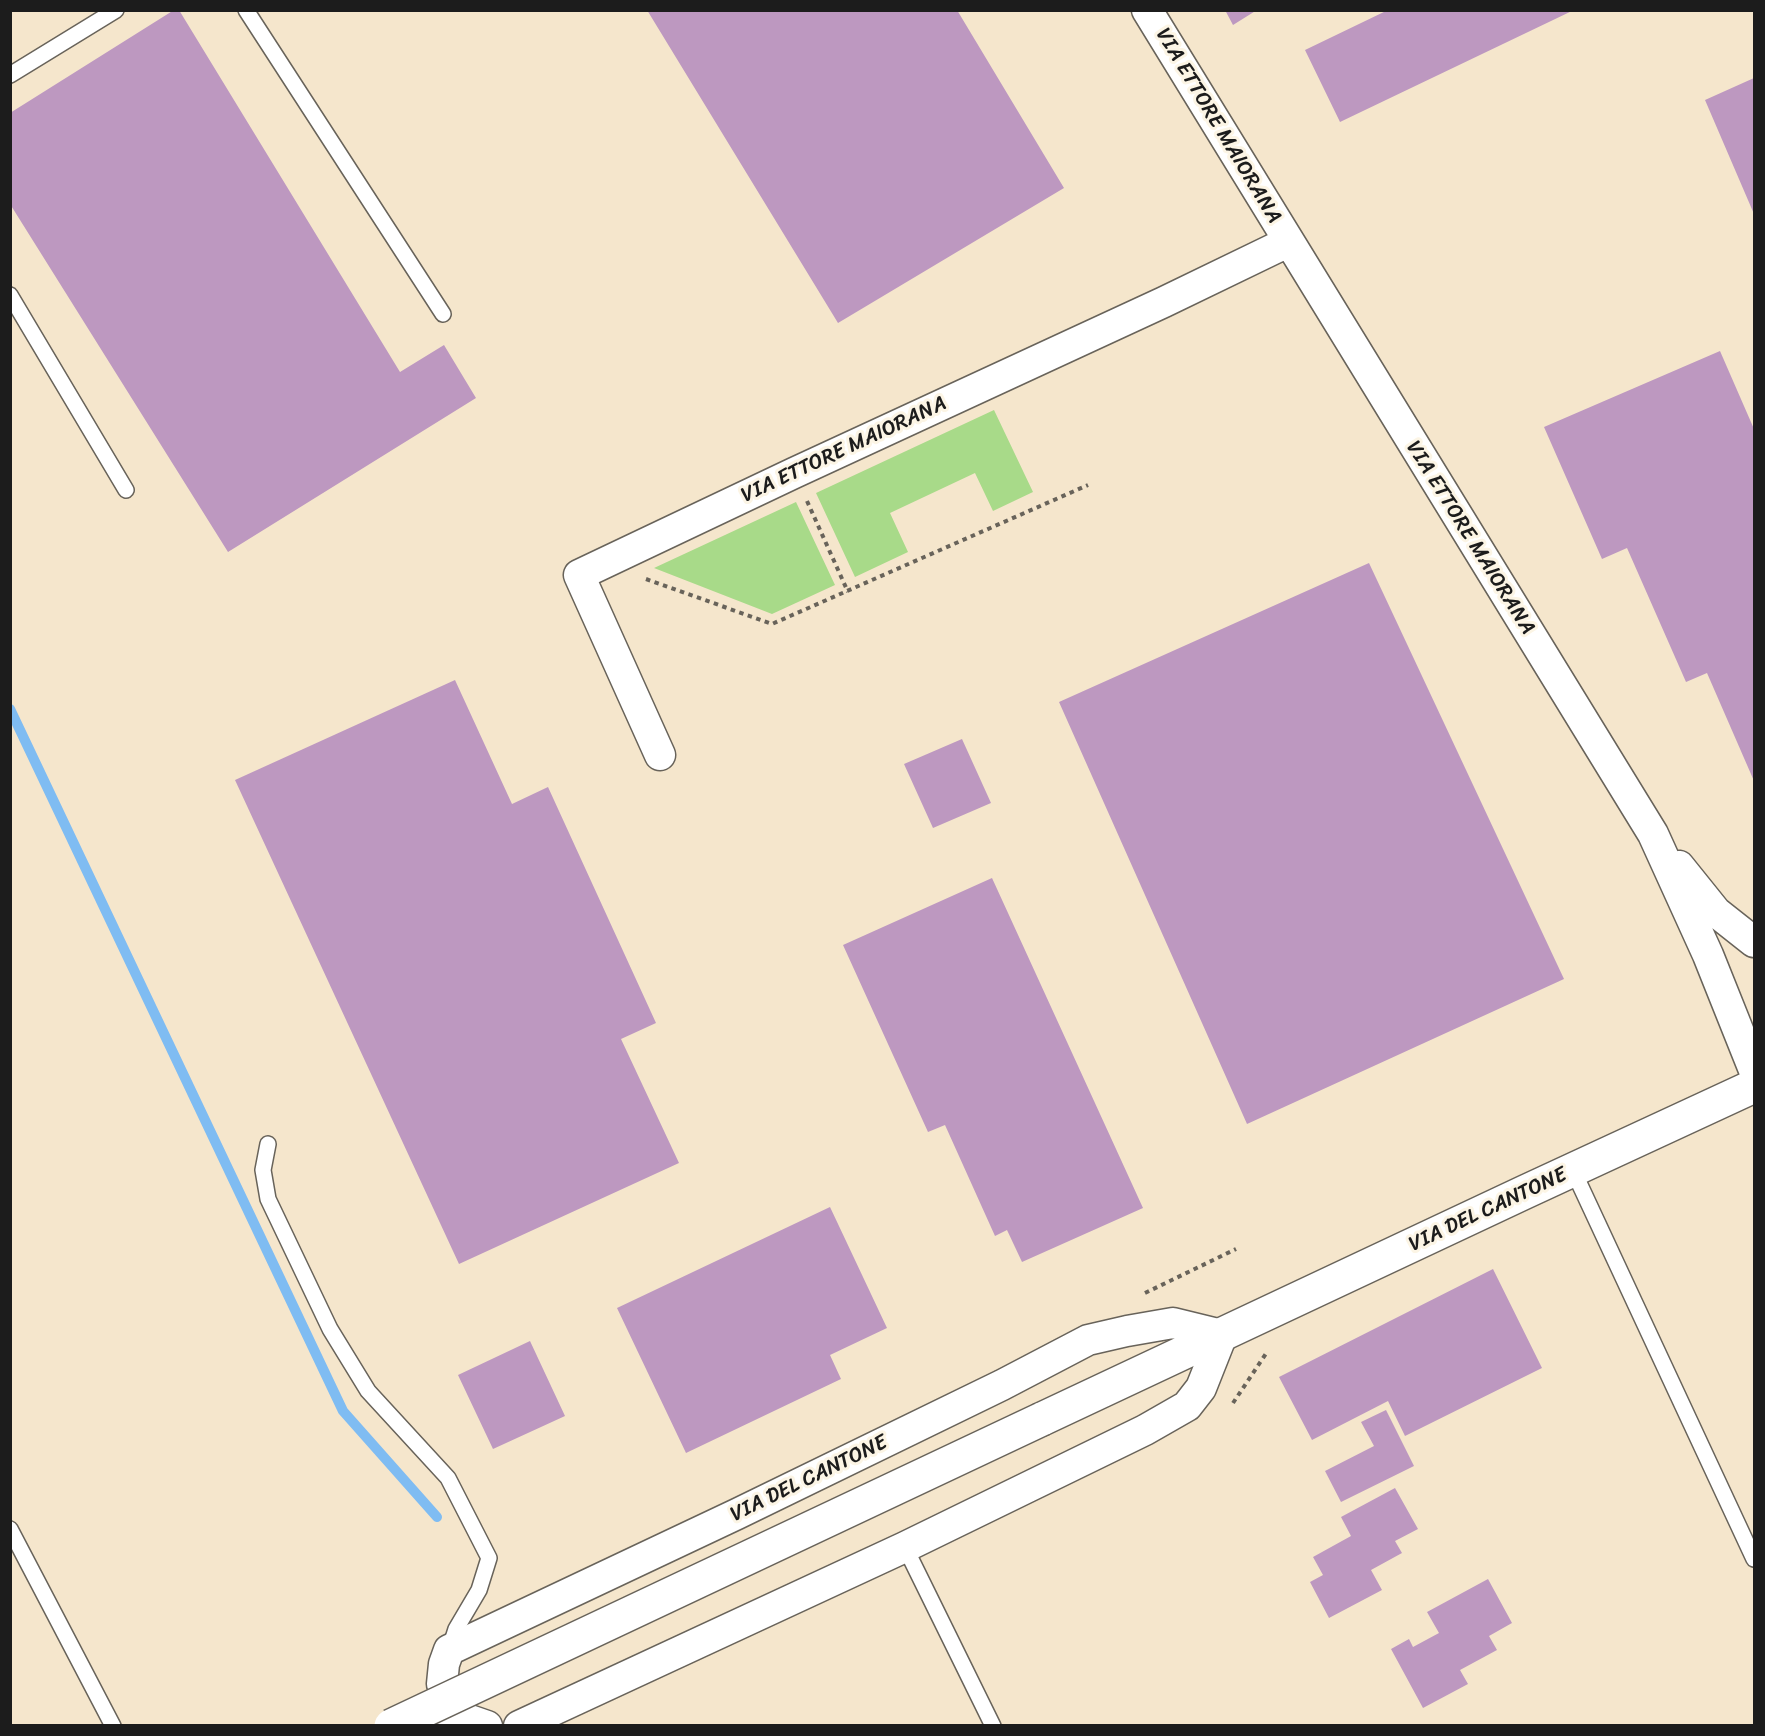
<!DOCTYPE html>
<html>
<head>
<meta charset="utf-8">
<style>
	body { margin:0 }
	#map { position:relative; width:1765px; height:1736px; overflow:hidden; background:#f5e6cc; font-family:Sriracha,sans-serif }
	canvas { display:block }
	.frame { position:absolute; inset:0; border:12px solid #1c1c1c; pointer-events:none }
</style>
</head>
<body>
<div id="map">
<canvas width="1765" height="1736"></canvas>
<div class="frame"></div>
</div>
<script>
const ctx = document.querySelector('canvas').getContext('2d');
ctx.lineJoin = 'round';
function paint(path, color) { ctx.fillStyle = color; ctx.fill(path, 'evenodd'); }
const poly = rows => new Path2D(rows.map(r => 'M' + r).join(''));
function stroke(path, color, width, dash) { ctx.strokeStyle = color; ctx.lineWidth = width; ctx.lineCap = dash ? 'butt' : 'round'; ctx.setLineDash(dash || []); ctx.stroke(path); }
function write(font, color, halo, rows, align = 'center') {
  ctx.font = font + ' Sriracha,sans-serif'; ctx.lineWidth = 6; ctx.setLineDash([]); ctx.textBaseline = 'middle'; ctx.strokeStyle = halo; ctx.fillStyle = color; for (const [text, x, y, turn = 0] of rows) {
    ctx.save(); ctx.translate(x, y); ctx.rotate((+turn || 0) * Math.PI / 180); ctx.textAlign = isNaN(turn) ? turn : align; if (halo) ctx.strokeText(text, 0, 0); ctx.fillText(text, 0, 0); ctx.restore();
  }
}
paint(poly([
	[994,410,1033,492,993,511,975,473,890,513,908,552,855,577,816,493],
	[796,502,835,585,772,614,654,568]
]), '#a8da89');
stroke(poly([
	[10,709,343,1411,437,1517]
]), '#7fbcf2', 10);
paint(poly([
	[174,10,179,10,400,372,444,345,476,398,228,552,10,204,10,113],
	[647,10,957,10,1064,188,838,323],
	[1225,10,1257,10,1233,25],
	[1388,10,1574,10,1340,122,1305,50],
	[1754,78,1754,214,1705,100],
	[1720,351,1754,429,1754,781,1707,673,1686,682,1627,548,1602,559,1544,427],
	[1369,563,1564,979,1247,1124,1059,702],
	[455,680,512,804,548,787,656,1023,621,1039,679,1163,459,1264,235,780],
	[962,739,991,803,933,828,904,764],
	[992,878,1143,1208,1022,1262,1007,1230,995,1236,945,1125,928,1132,843,945],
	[830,1207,887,1328,830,1355,841,1379,686,1453,617,1308],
	[1493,1269,1542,1368,1405,1436,1388,1401,1312,1440,1279,1377],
	[530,1341,565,1416,493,1449,458,1375],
	[1386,1410,1414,1466,1341,1502,1325,1471,1374,1446,1361,1422],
	[1395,1488,1418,1529,1395,1541,1402,1553,1371,1570,1382,1590,1329,1618,1310,1582,1323,1575,1313,1557,1351,1536,1341,1517],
	[1488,1579,1512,1623,1489,1636,1497,1650,1460,1670,1468,1684,1423,1708,1391,1649,1409,1639,1413,1647,1439,1633,1427,1612]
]), '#bd98c0');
const lane = poly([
	[246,10,443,314],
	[10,75,116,10],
	[10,295,126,490],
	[268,1144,263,1170,268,1199,330,1329,368,1391,448,1478,489,1558,479,1590,456,1629,450,1648],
	[1573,1170,1754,1559],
	[10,1529,113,1726],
	[905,1547,993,1726]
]);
const street = poly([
	[1147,10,1653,834,1708,955,1754,1070],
	[660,755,579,575,794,473,1164,302,1288,242],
	[1679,866,1716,912,1754,942],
	[458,1716,442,1684,444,1664,449,1650,737,1514,1002,1385,1088,1340,1127,1331,1173,1323,1222,1335,1201,1388,1187,1406,1145,1430,905,1547,519,1726],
	[436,1726,458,1716,487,1726]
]);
const secondary = poly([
	[1042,1419,1525,1192,1754,1086]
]);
stroke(lane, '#68635a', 18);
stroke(street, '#68635a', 33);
stroke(secondary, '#68635a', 36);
stroke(poly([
	[807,501,848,592],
	[646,579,772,624,1088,485],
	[1145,1293,1236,1249],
	[1233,1403,1267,1352]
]), '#68635a', 4, [4.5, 4.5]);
stroke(lane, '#fff', 15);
stroke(street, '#fff', 30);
stroke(secondary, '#fff', 33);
const secondaryBridge = poly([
	[391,1726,1042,1419]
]);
stroke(secondaryBridge, '#68635a', 36, []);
stroke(secondaryBridge, '#fff', 33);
write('21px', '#1c1c1c', '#fcf5e5', [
	["VIA ETTORE MAIORANA",1218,126,59],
	["VIA ETTORE MAIORANA",844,450,-25],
	["VIA ETTORE MAIORANA",1470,538,58],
	["VIA DEL CANTONE",1488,1210,-25],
	["VIA DEL CANTONE",809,1479,-26]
]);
</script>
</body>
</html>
